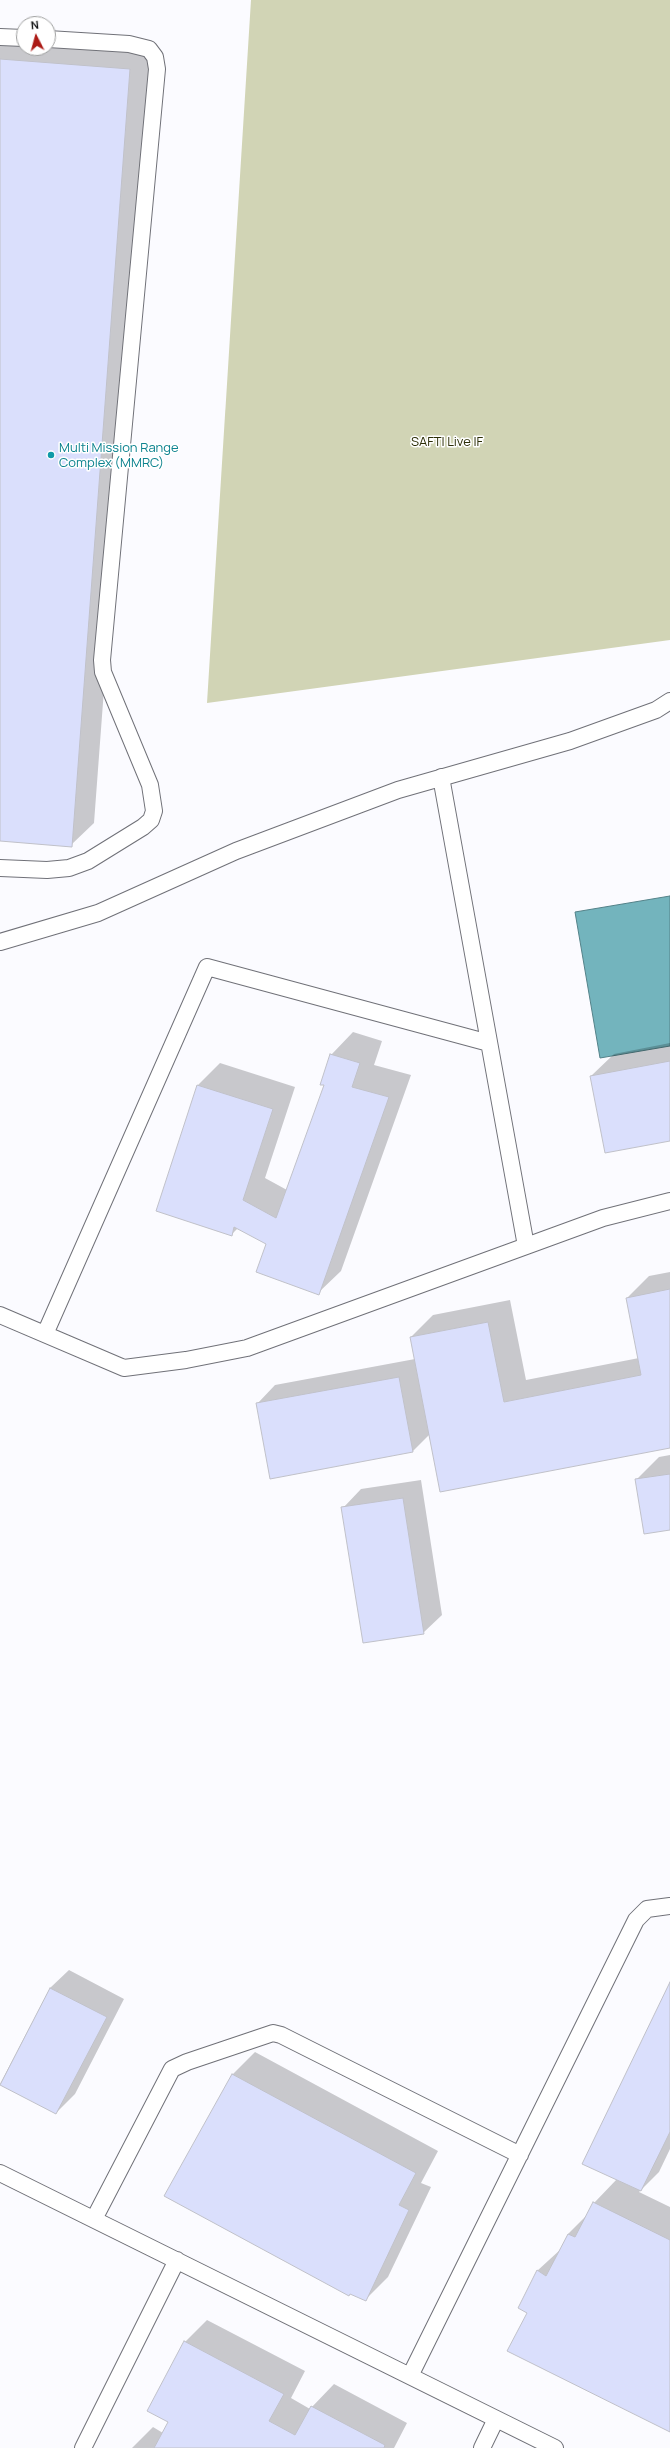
<!DOCTYPE html>
<html>
<head>
<meta charset="utf-8">
<style>
	body { margin:0 }
	#map { position:relative; width:670px; height:2448px; overflow:hidden; background:#fbfbff; font-family:Manrope,sans-serif }
	canvas { display:block }
	.north { position:absolute; left:16px; top:16px; width:40px; height:40px; box-sizing:border-box; background:#fff; border:1px solid #9e9f9f; border-radius:50%; rotate:354deg; font-size:11px; font-weight:700; line-height:16px; text-align:center; color:#0d0e10 }
	.north::after { content:''; display:block; margin:auto; width:14px; height:18px; background:#ac1b16; clip-path:polygon(50% 0,100% 100%,50% 72%,0 100%) }
</style>
</head>
<body>
<div id="map">
<canvas width="670" height="2448"></canvas>
<div class="north">N</div>
</div>
<script>
const ctx = document.querySelector('canvas').getContext('2d');
ctx.lineJoin = 'round';
function paint(path, color) { ctx.fillStyle = color; ctx.fill(path, 'evenodd'); }
const poly = rows => new Path2D(rows.map(r => 'M' + r).join(''));
function stroke(path, color, width, dash) { ctx.strokeStyle = color; ctx.lineWidth = width; ctx.lineCap = dash ? 'butt' : 'round'; ctx.setLineDash(dash || []); ctx.stroke(path); }
function write(font, color, halo, rows, align = 'center') {
  ctx.font = font + ' Manrope,sans-serif'; ctx.lineWidth = 3; ctx.setLineDash([]); ctx.textBaseline = 'middle'; ctx.strokeStyle = halo; ctx.fillStyle = color; for (const [text, x, y, turn = 0] of rows) {
    ctx.save(); ctx.translate(x, y); ctx.rotate((+turn || 0) * Math.PI / 180); ctx.textAlign = isNaN(turn) ? turn : align; if (halo) ctx.strokeText(text, 0, 0); ctx.fillText(text, 0, 0); ctx.restore();
  }
}
paint(poly([
	[251,0,670,0,670,640,207,703]
]), '#d1d4b5');
const water = poly([
	[670,896,670,1046,600,1058,575,912,670,896]
]);
paint(water, '#73b4bd');
stroke(water, '#548289', 1);
paint(poly([
	[0,36,24,37,24,48,48,48,48,39,152,47,94,823,71,845,0,840],
	[353,1032,382,1041,374,1065,411,1075,341,1271,318,1293,267,1243,238,1228,231,1235,157,1211,198,1085,220,1063,295,1087,265,1178,287,1190,326,1084,331,1055],
	[670,1043,670,1140,591,1076,614,1054],
	[670,1272,670,1447,430,1434,413,1451,271,1478,257,1404,275,1385,415,1359,411,1337,433,1315,510,1300,526,1380,639,1358,627,1298,649,1276],
	[670,1455,670,1529,636,1480,659,1457],
	[421,1480,442,1615,423,1633,343,1508,361,1489],
	[69,1970,124,1999,75,2094,56,2113,0,2084,50,1988],
	[670,1985,670,2149,659,2172,639,2192,670,2207,670,2431,528,2313,537,2271,561,2249,568,2234,588,2214,594,2203,617,2179],
	[255,2052,438,2151,421,2183,431,2187,388,2277,365,2300,232,2075],
	[207,2320,305,2371,291,2398,310,2409,334,2384,407,2423,394,2448,132,2448,153,2427,163,2433,169,2422,185,2342]
]), '#0003');
const building = poly([
	[0,59,130,69,72,847,0,841,0,59],
	[330,1054,360,1063,352,1087,389,1097,319,1295,256,1272,266,1244,234,1227,232,1236,156,1211,197,1085,273,1109,243,1200,276,1218,324,1085,320,1085,330,1054],
	[670,1061,670,1141,605,1153,590,1076,670,1061],
	[670,1289,670,1448,440,1492,410,1337,488,1322,504,1402,641,1375,626,1298,670,1289],
	[399,1377,413,1452,270,1479,256,1403,399,1377],
	[670,1474,670,1530,644,1534,635,1479,670,1474],
	[403,1498,424,1634,363,1643,341,1507,403,1498],
	[670,1982,670,2132,641,2191,582,2164,670,1982],
	[50,1988,107,2017,56,2114,0,2085,50,1988],
	[232,2074,416,2173,399,2205,409,2210,366,2301,350,2294,349,2296,164,2196,232,2074],
	[593,2202,670,2240,670,2432,507,2351,527,2313,518,2308,537,2270,546,2276,568,2234,575,2237,593,2202],
	[184,2341,284,2394,269,2421,295,2435,311,2406,385,2445,384,2448,154,2448,168,2422,147,2411,184,2341]
]);
paint(building, '#dadffc');
stroke(building, '#c0c1c9', 1);
const lane = poly([
	[0,37,24,38],
	[441,777,526,1246],
	[0,868,47,870,69,868,88,861,143,827,151,820,154,811,150,785,103,672,102,660,157,69,155,57,149,49,129,44,48,39],
	[0,942,98,913,236,851,398,790,570,741,656,710,670,701],
	[0,1315,124,1368,186,1360,247,1348,603,1218,670,1201],
	[45,1334,207,967,489,1043],
	[0,2173,555,2448],
	[94,2219,172,2069,187,2062,273,2033,281,2035,520,2155],
	[410,2376,636,1920,647,1909,670,1906],
	[83,2448,177,2260],
	[482,2448,496,2419]
]);
stroke(lane, '#707178', 18);
stroke(lane, '#fff', 16);
for (const [x, y, r, color] of [
	[51,455,4,"#0f9aa8"]
]) { const dot = new Path2D(); dot.arc(x, y, r, 0, 2 * Math.PI); ctx.fillStyle = color; ctx.fill(dot); stroke(dot, '#fff', 1.5); }
write('13px', '#2b2d05', '#fff', [
	["SAFTI Live IF",447,442]
]);
write('13px', '#0d838f', '#fff', [
	["Multi Mission Range",59,448],
	["Complex (MMRC)",59,463]
], 'left');
</script>
</body>
</html>
